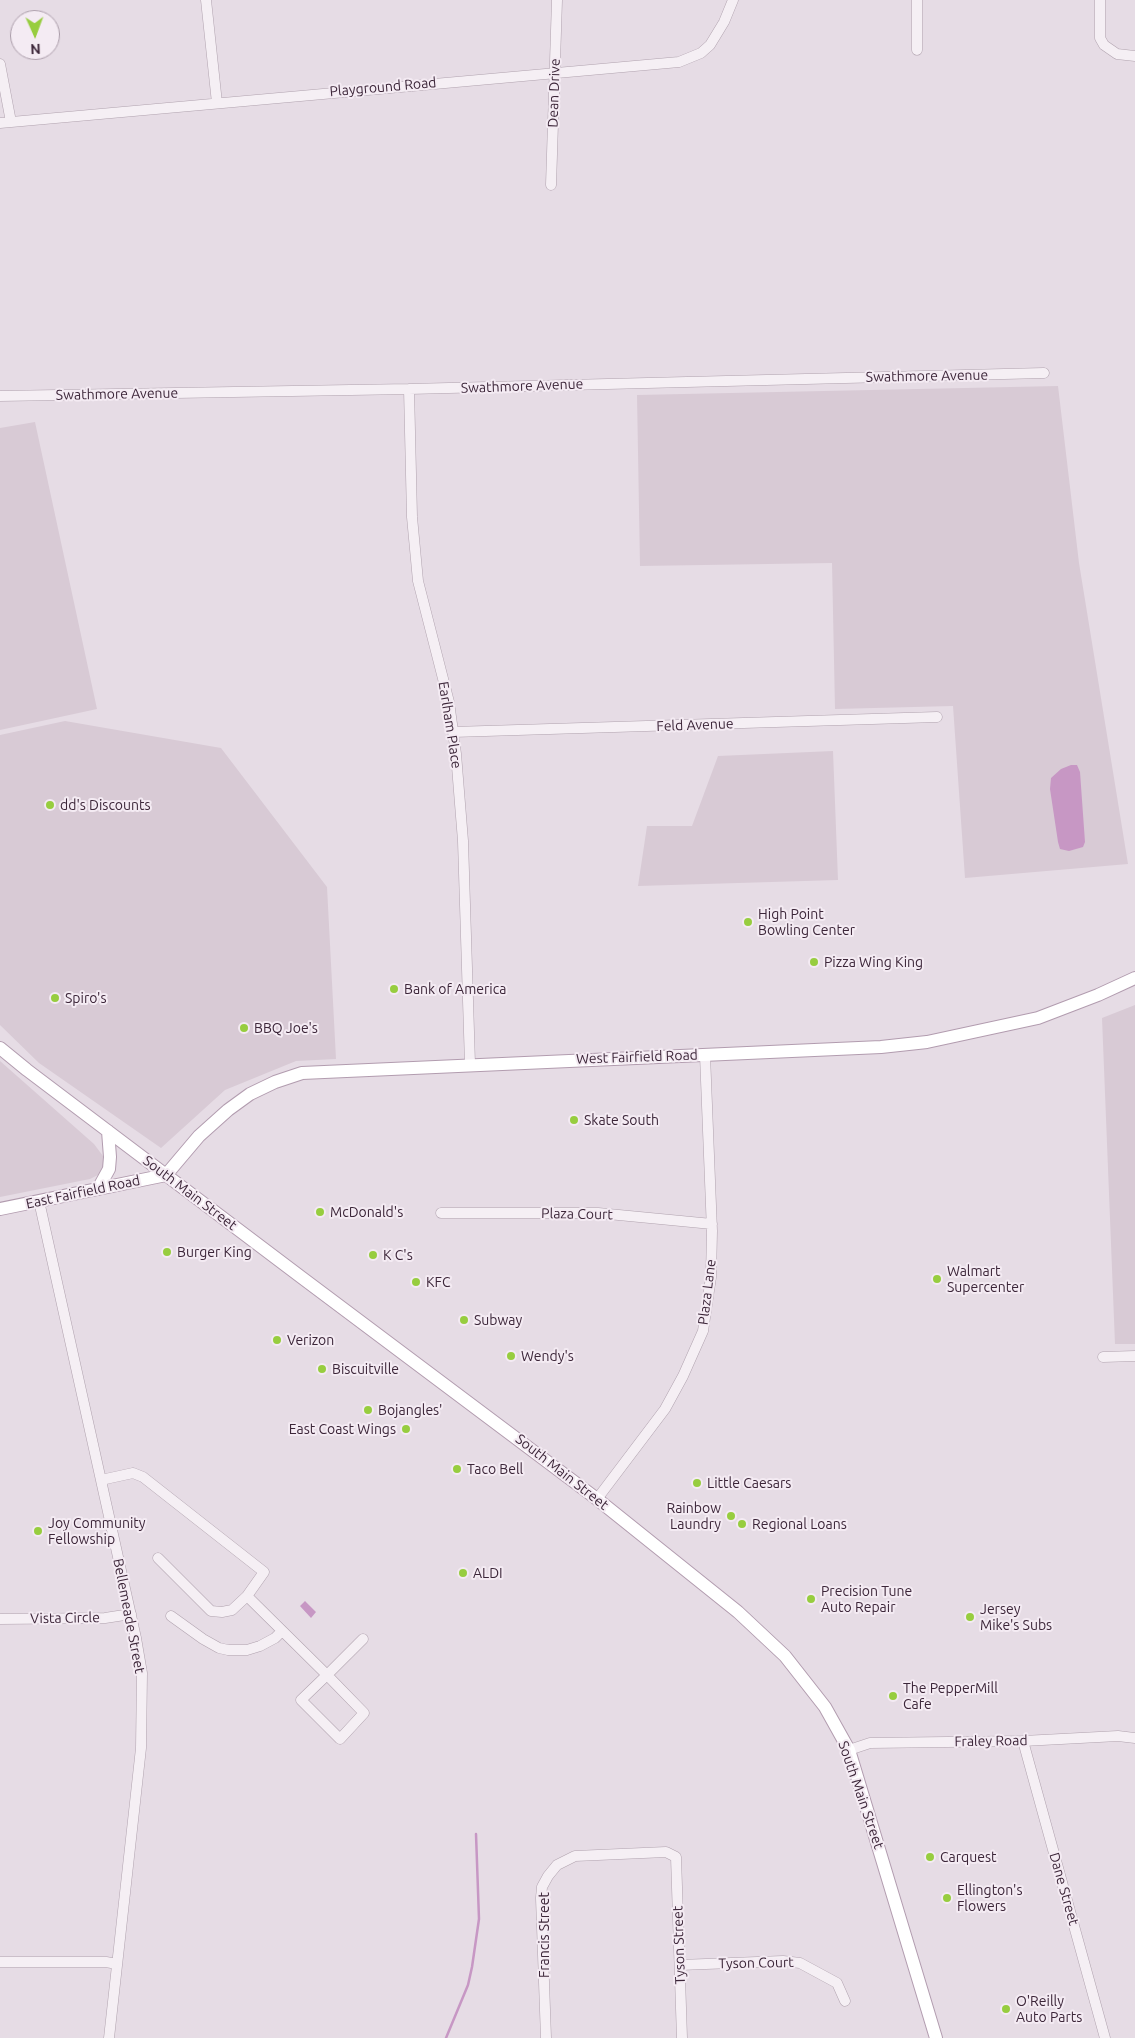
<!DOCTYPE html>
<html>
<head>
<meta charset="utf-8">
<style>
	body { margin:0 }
	#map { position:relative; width:1135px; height:2038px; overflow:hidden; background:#e6dce5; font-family:Ubuntu,sans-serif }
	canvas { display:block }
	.north { position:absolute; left:10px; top:10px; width:50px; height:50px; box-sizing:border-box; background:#f4ebf3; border:1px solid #aa9ca9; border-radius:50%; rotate:178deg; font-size:14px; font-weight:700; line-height:20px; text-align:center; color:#3c2639 }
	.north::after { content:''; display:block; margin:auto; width:18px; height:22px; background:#97cd3f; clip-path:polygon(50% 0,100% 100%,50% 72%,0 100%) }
</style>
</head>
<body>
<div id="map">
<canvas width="1135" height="2038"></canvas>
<div class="north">N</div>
</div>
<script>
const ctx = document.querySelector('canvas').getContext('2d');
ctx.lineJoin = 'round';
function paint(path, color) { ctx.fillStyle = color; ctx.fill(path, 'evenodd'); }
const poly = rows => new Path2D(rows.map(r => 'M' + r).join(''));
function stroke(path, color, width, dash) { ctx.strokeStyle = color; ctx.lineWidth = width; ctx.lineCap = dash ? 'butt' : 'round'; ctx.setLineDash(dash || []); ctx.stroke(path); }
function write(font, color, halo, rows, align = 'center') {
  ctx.font = font + ' Ubuntu,sans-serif'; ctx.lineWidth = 4; ctx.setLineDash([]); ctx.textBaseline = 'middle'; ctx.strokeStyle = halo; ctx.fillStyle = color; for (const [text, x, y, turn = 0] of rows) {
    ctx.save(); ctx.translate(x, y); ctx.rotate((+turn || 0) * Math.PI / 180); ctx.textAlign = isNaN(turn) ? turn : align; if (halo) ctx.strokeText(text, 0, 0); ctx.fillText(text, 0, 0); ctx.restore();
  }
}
paint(poly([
	[1058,386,1079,563,1128,864,965,878,953,706,835,709,832,563,640,566,637,395],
	[35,422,97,709,0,730,0,428],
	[65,721,221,748,327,887,336,1059,296,1061,225,1090,161,1148,39,1063,0,1025,0,735],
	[833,751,838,880,638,886,647,826,692,826,718,756],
	[1135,1005,1135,1344,1115,1344,1102,1018],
	[0,1061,94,1144,103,1156,105,1166,100,1174,90,1179,0,1197]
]), '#d8cad5');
paint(poly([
	[1071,765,1077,765,1080,772,1085,842,1083,847,1069,851,1060,849,1058,842,1050,789,1051,778,1061,769],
	[305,1601,316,1612,311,1618,300,1606]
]), '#c797c4');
stroke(poly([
	[446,2038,468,1985,472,1967,479,1919,476,1834]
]), '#c797c4', 2.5);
const minor = poly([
	[206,0,217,103],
	[1100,0,1100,38,1104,45,1117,54,1135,56],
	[917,50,917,0],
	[0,64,11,122],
	[0,123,679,62,701,53,710,45,724,22,733,0],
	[551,185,557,0],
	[409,389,412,517,418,581,449,702,456,754,463,841,470,1064],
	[0,396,409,389,1044,373],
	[453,732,937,717],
	[39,1201,136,1638,142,1673,141,1748,109,2038],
	[441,1213,598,1213,712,1224],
	[1103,1357,1135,1356],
	[101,1480,133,1473,143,1477,264,1572,247,1596,232,1610,222,1612,211,1611,158,1558],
	[597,1499,665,1409,683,1376,703,1331,711,1277,712,1231,705,1055],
	[247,1596,327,1675,364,1713,340,1739,301,1700,327,1675,363,1639],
	[171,1616,203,1639,219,1648,228,1650,247,1650,260,1646,275,1638,282,1631],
	[0,1619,105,1618,131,1614],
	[1023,1741,1105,2038],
	[849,1750,870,1743,1023,1741,1118,1736,1135,1738],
	[0,1962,106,1962,117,1964],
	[680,1965,783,1961,800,1963,837,1983,845,2001],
	[546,2038,541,1898,542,1887,548,1876,557,1865,575,1856,666,1852,676,1857,682,2038]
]);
const major = poly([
	[0,1048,27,1070,301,1277,597,1499,738,1612,785,1656,825,1707,849,1750,936,2038],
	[166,1175,199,1136,228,1110,250,1094,275,1082,302,1073,881,1047,927,1042,1038,1018,1098,995,1135,978],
	[98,1189,109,1169,110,1157,108,1131],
	[0,1209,166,1175]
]);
stroke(minor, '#b0a2ae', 11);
stroke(major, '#b29caf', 14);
stroke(minor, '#f5eff4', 10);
stroke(major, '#fff', 12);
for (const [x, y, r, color] of [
	[50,805,5,"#97cd3f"],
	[748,922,5,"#97cd3f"],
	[814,962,5,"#97cd3f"],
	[394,989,5,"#97cd3f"],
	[55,998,5,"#97cd3f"],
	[244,1028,5,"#97cd3f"],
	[574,1120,5,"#97cd3f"],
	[320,1212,5,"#97cd3f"],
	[167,1252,5,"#97cd3f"],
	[373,1255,5,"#97cd3f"],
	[937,1279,5,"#97cd3f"],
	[416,1282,5,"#97cd3f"],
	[464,1320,5,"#97cd3f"],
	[277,1340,5,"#97cd3f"],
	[511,1356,5,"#97cd3f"],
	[322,1369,5,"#97cd3f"],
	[368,1410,5,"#97cd3f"],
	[406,1429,5,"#97cd3f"],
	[457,1469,5,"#97cd3f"],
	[697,1483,5,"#97cd3f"],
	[731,1516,5,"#97cd3f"],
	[742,1524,5,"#97cd3f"],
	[38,1531,5,"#97cd3f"],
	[463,1573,5,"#97cd3f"],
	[811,1599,5,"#97cd3f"],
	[970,1617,5,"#97cd3f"],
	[893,1696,5,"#97cd3f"],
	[930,1857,5,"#97cd3f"],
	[947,1898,5,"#97cd3f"],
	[1006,2009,5,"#97cd3f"]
]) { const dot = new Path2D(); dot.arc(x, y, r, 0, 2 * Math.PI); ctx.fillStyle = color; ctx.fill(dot); stroke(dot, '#f4ebf3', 2); }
write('14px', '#3c2639', '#f4ebf3', [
	["Playground Road",383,87,-5],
	["Dean Drive",554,93,-88],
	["Swathmore Avenue",927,376,-1],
	["Swathmore Avenue",522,386,-2],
	["Swathmore Avenue",117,394,-1],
	["Earlham Place",450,725,81],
	["Feld Avenue",695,725,-2],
	["West Fairfield Road",637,1057,-2],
	["East Fairfield Road",83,1192,-12],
	["South Main Street",190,1193,37],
	["Plaza Court",577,1214,1],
	["Plaza Lane",707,1292,-83],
	["South Main Street",562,1472,38],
	["Bellemeade Street",129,1616,79],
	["Vista Circle",65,1618,-1],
	["Fraley Road",991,1741,-1],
	["South Main Street",861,1795,71],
	["Dane Street",1064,1889,74],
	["Francis Street",544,1935,-90],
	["Tyson Street",679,1945,-92],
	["Tyson Court",756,1963,-1]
]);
write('14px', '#3c2639', '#f4ebf3', [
	["dd's Discounts",60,805],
	["High Point",758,914],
	["Bowling Center",758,930],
	["Pizza Wing King",824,962],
	["Bank of America",404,989],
	["Spiro's",65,998],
	["BBQ Joe's",254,1028],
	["Skate South",584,1120],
	["McDonald's",330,1212],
	["Burger King",177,1252],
	["K C's",383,1255],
	["Walmart",947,1271],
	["Supercenter",947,1287],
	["KFC",426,1282],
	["Subway",474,1320],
	["Verizon",287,1340],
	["Wendy's",521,1356],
	["Biscuitville",332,1369],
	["Bojangles'",378,1410],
	["East Coast Wings",396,1429,"right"],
	["Taco Bell",467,1469],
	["Little Caesars",707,1483],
	["Rainbow",721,1508,"right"],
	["Laundry",721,1524,"right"],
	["Joy Community",48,1523],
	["Fellowship",48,1539],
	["Regional Loans",752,1524],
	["ALDI",473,1573],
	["Precision Tune",821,1591],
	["Auto Repair",821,1607],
	["Jersey",980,1609],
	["Mike's Subs",980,1625],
	["The PepperMill",903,1688],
	["Cafe",903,1704],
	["Carquest",940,1857],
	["Ellington's",957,1890],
	["Flowers",957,1906],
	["O'Reilly",1016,2001],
	["Auto Parts",1016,2017]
], 'left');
</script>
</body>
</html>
